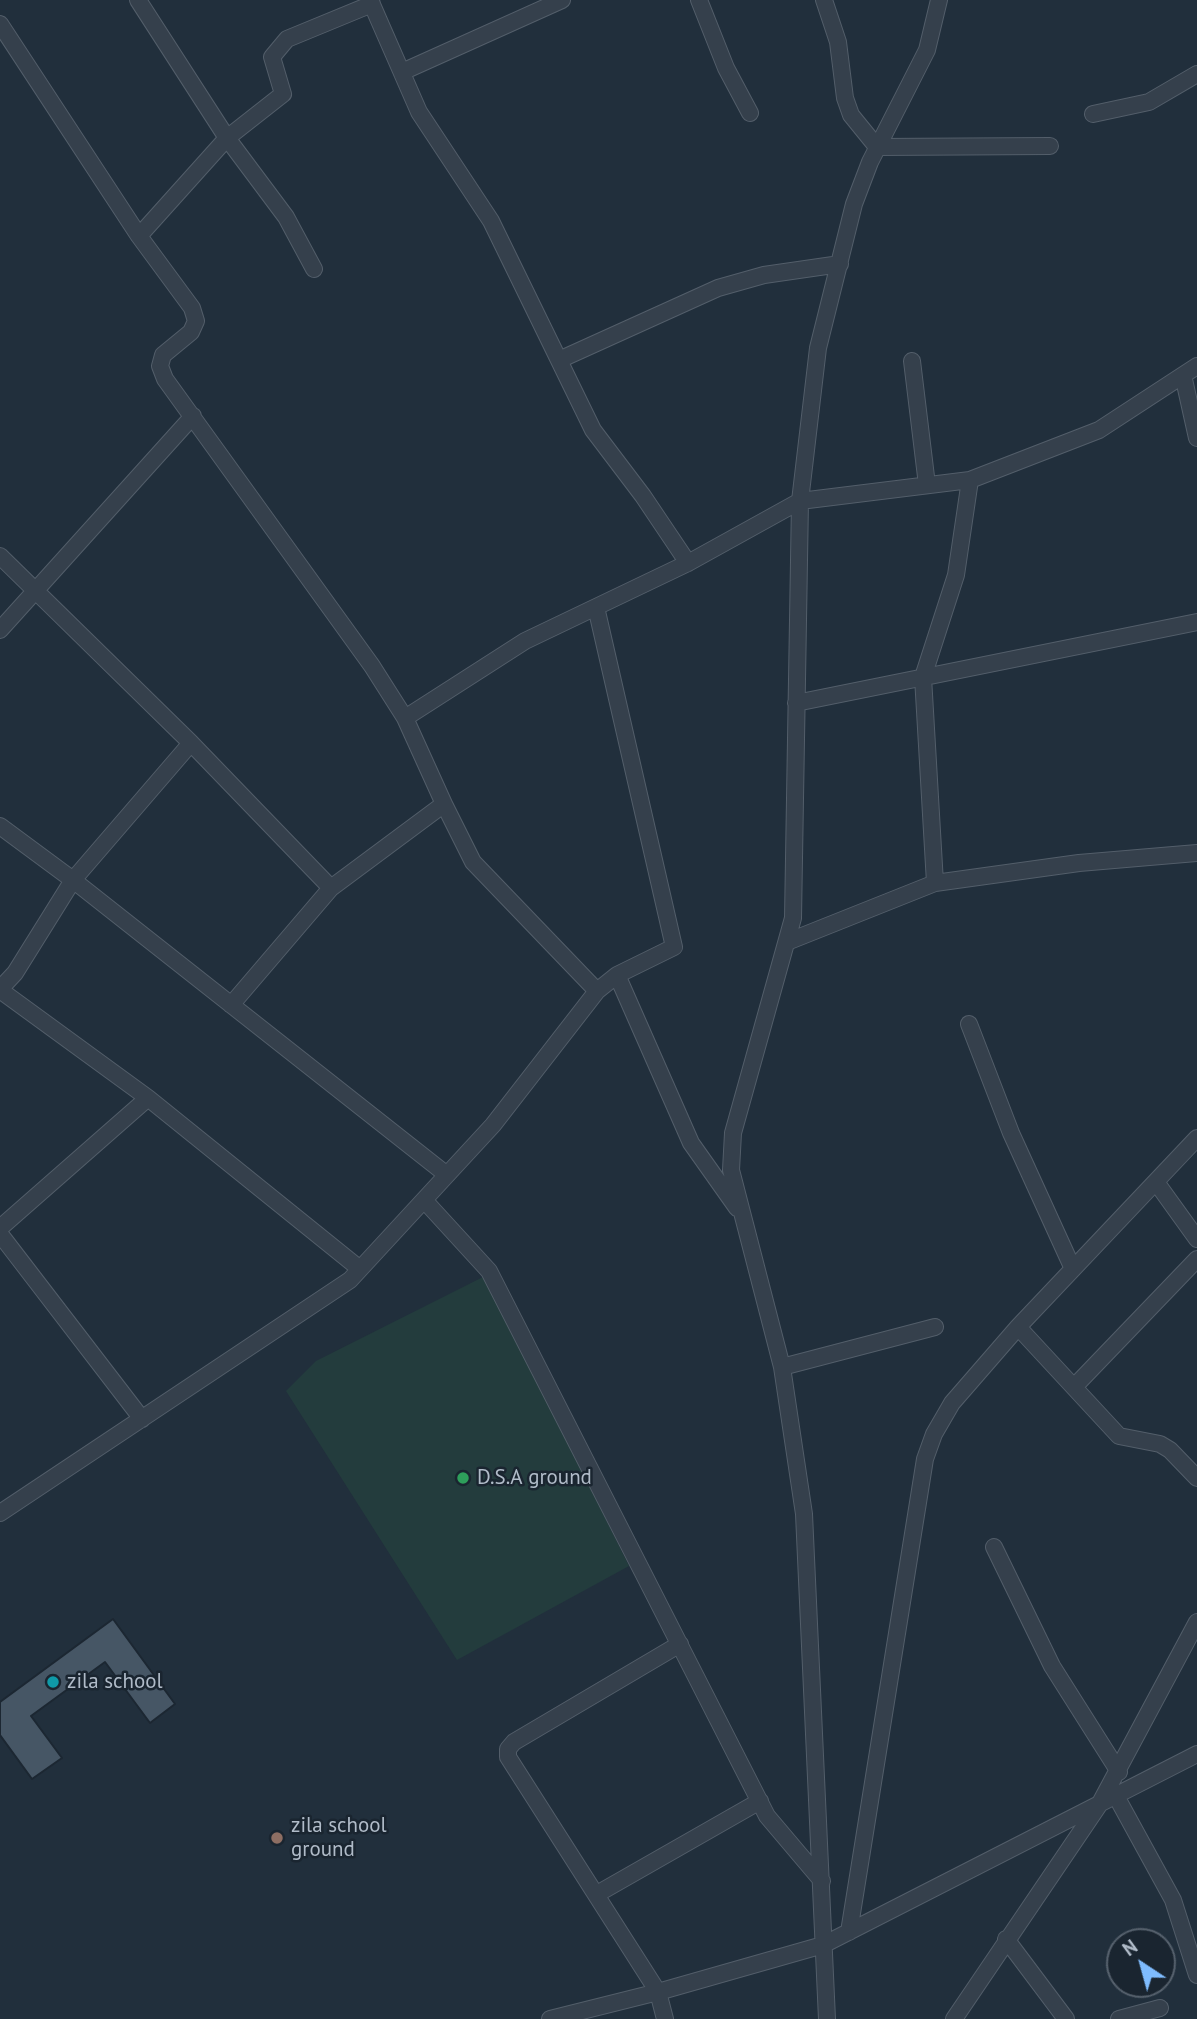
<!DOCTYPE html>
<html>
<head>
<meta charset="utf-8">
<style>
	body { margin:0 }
	#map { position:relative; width:1197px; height:2019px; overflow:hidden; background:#212f3c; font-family:"PT Sans",sans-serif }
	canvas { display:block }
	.north { position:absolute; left:1106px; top:1928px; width:70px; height:70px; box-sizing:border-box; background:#1a2530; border:2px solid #56616d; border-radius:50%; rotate:324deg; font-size:19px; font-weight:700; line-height:28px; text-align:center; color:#b0bbc8 }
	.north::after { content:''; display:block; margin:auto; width:24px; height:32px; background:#7fbcfe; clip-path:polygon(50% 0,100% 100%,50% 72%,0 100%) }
</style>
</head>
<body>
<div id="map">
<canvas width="1197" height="2019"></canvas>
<div class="north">N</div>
</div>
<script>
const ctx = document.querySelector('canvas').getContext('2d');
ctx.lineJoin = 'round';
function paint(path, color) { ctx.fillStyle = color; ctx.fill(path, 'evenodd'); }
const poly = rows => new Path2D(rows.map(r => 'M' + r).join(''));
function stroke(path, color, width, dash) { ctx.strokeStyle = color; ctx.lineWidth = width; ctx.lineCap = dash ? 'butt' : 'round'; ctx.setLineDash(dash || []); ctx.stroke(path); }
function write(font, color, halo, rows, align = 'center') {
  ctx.font = font + ' "PT Sans",sans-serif'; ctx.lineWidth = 5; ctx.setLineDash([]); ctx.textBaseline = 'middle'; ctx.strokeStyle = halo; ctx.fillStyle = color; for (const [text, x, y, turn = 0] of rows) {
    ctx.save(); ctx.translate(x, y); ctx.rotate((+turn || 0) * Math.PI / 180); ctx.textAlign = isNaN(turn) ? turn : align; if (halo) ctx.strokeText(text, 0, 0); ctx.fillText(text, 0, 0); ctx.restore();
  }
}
paint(poly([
	[485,1276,629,1566,457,1660,286,1391,316,1361]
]), '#233c3d');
const building = poly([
	[113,1619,175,1704,150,1723,105,1662,31,1716,62,1758,32,1779,0,1735,0,1702,113,1619]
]);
paint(building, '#465665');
stroke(building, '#1c2732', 2);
const minor = poly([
	[370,0,419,112,491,221,593,430,643,496,688,563],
	[699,0,726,68,750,113],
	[824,0,838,42,845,98,851,115,877,147,1050,146],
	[0,24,139,236],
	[402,72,562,0],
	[1093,114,1149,102,1197,74],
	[314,269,286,217,227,138,283,94,272,57,287,39,372,4],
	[559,360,718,288,764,275,840,264],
	[912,361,927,485],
	[1183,375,1197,438],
	[970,480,956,575,923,677,935,883,1079,863,1197,853],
	[0,556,191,743,331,888,444,804,405,718,372,666,165,379,160,366,163,355,191,332,196,321,192,308,139,236,227,138,138,0],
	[596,607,674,947,617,975],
	[0,630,193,416],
	[796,703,1197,622],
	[405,718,525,641,688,563,800,501,970,480,1099,430,1197,366],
	[444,804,473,862,597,991,617,975,691,1143,737,1208],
	[0,826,73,880,447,1175],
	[787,942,935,883],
	[0,989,15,973,73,880,191,743],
	[0,990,148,1098],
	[231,1005,331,888],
	[969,1024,1011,1133,1073,1269],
	[1156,1182,1197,1239],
	[424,1200,489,1271,767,1816,822,1881],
	[0,1228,148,1098,360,1269],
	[0,1234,142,1419],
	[1018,1327,1119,1436,1160,1444,1170,1450,1197,1478],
	[782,1367,935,1327],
	[1074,1387,1197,1259],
	[0,1513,350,1280,493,1125,597,991],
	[994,1547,1052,1666,1119,1772],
	[1116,1796,1173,1900,1197,1975],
	[597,1894,760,1801],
	[849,1932,925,1459,934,1434,952,1403,1018,1327,1197,1138],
	[1006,1939,1066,2019],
	[550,2019,658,1992,823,1945,1197,1754],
	[665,2019,658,1992,508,1757,508,1749,514,1742,680,1644],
	[827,2019,804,1514,782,1367,731,1170,733,1133,793,918,800,501,818,348,854,204,870,162,927,50,939,0],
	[954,2019,1099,1805,1197,1622],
	[1119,2019,1160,2008]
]);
stroke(minor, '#535e6a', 18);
stroke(minor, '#35404c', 16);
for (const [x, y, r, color] of [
	[463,1478,7,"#2e9e5b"],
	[53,1682,7,"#0f9aa8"],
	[277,1838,7,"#8d6e63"]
]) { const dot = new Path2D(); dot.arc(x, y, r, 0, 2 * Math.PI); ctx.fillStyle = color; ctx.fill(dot); stroke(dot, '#1a2530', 2.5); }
write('21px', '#b0bbc8', '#1a2530', [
	["D.S.A ground",477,1478],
	["zila school",67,1682],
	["zila school",291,1826],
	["ground",291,1850]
], 'left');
</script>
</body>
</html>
